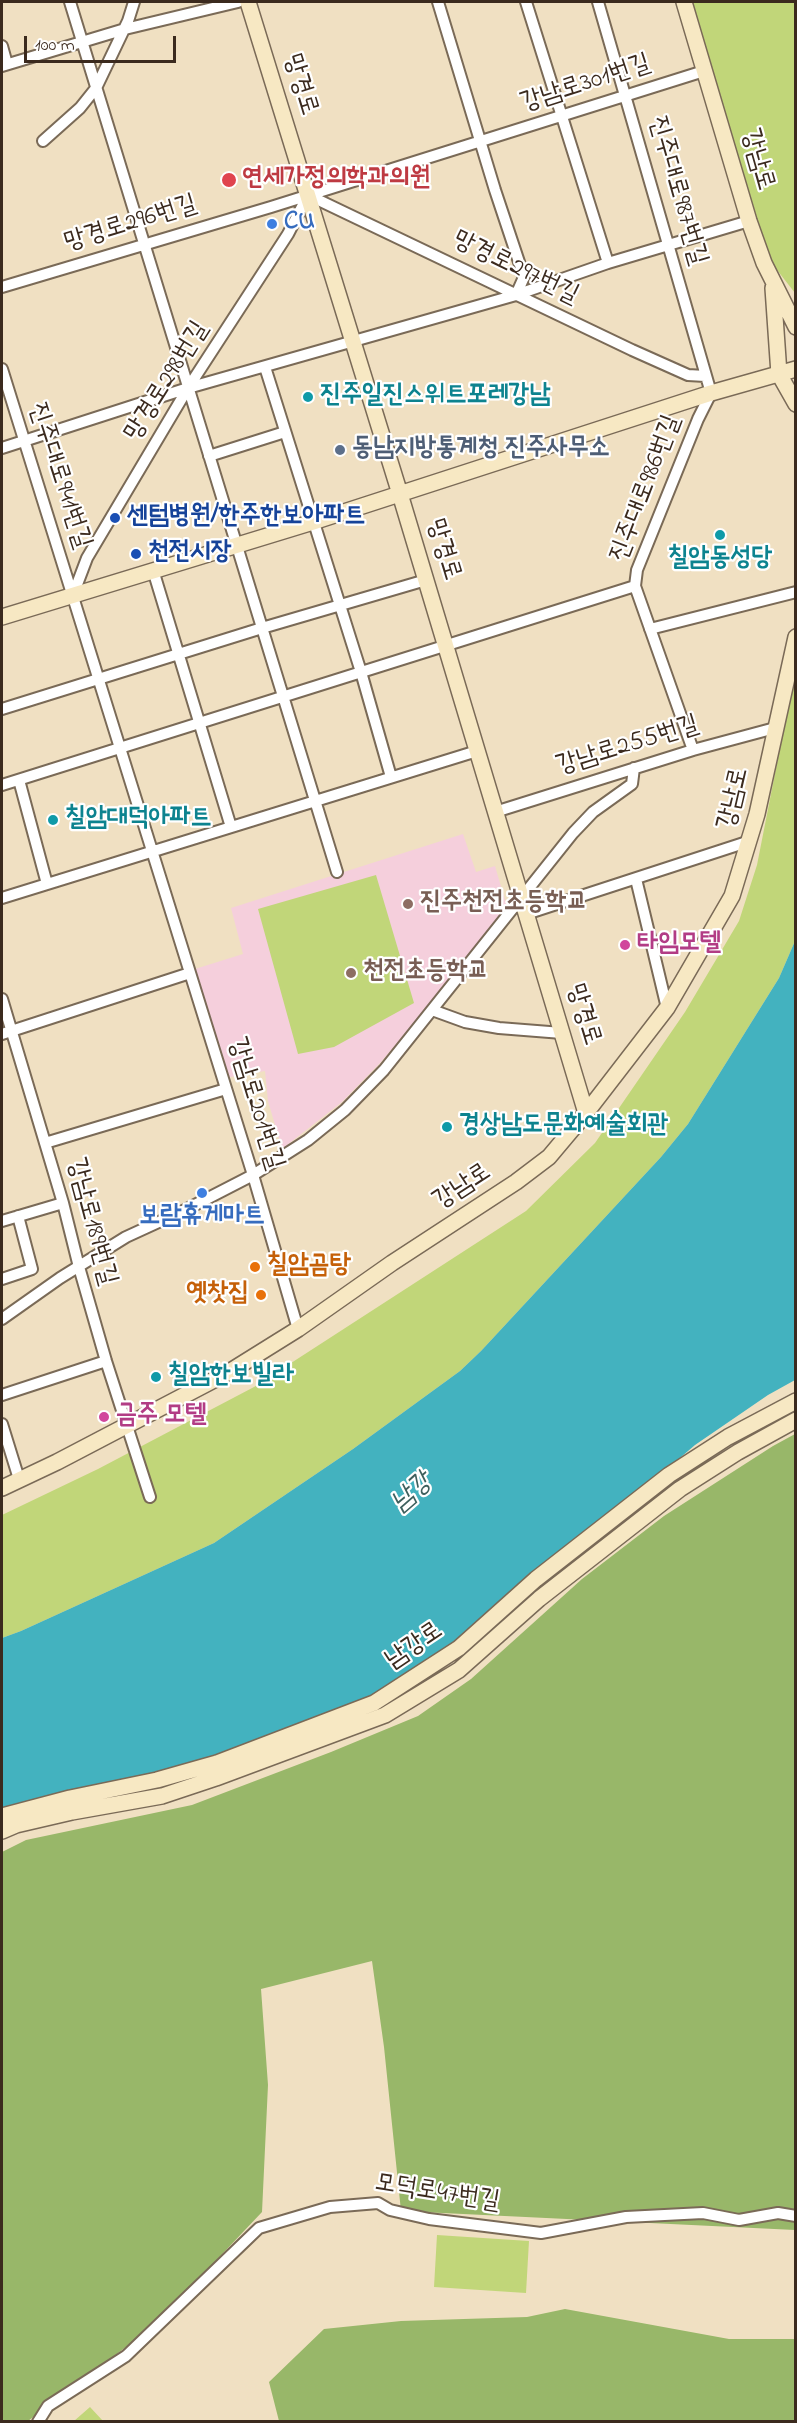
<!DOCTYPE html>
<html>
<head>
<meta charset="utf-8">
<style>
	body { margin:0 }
	#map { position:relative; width:797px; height:2423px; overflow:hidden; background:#f0e0c2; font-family:"Indie Flower",sans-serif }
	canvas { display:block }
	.frame { position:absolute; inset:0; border:3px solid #3b2a1e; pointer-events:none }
	.scale { position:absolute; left:24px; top:36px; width:152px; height:27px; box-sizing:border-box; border:3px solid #3b2a1e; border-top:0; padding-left:8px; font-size:18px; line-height:21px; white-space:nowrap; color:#3b2a1e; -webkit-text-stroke:4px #fff; paint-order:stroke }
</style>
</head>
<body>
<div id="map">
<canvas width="797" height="2423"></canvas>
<div class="frame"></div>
<div class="scale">100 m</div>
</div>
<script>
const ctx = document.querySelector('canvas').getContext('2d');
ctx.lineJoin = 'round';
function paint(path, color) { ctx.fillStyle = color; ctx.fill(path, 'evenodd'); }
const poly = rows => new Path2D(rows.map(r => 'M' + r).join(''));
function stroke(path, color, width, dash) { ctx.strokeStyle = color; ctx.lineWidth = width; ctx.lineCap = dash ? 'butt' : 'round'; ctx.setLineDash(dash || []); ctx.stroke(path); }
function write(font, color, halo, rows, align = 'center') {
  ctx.font = font + ' "Indie Flower","Poor Story",sans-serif'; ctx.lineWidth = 4.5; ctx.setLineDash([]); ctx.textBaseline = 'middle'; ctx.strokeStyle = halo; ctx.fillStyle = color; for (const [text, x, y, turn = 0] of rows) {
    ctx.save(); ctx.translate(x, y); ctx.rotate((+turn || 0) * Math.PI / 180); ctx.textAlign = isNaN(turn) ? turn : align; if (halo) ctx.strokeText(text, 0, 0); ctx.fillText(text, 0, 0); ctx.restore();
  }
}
paint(poly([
	[463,834,476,872,495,866,507,907,481,943,381,1062,342,1102,282,1149,268,1101,265,1071,225,1078,195,969,243,954,231,908]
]), '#f5cfdc');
paint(poly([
	[691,2,795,2,795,293,770,261],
	[795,672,795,941,779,978,688,1124,661,1157,481,1351,460,1371,353,1449,214,1543,21,1631,2,1638,2,1515,98,1469,254,1387,526,1211,595,1143,685,1012,739,921,757,865],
	[376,875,414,1003,334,1047,298,1054,258,909],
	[437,2235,529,2241,526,2293,434,2287],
	[90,2407,103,2421,74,2421]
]), '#c1d679');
paint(poly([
	[795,1434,795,2230,401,2211,384,2047,372,1961,261,1989,268,2085,262,2212,155,2325,28,2421,2,2422,2,1852,26,1840,192,1805,331,1752,418,1716,471,1679,582,1579,664,1516,773,1446],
	[565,2309,729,2339,795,2339,795,2421,279,2421,269,2382,324,2329,401,2321,527,2317]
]), '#98b769');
paint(poly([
	[795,941,795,1380,768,1395,695,1445,562,1559,406,1688,237,1758,2,1816,2,1638,21,1631,214,1543,353,1449,460,1371,481,1351,661,1157,688,1124,779,978]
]), '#43b2bf');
const street = poly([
	[70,2,337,872],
	[438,2,495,190,524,277,516,295],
	[526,2,608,263],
	[598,2,711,393,698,419,637,570,635,586,693,750],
	[2,46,7,64],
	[2,66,125,29,238,2],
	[43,141,80,108,96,88,128,21,134,2],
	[308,195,632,350,688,375,705,376],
	[2,287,271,207,704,71],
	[265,367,361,672,391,777],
	[2,369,253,1175,298,1329],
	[2,448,188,388,516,295,608,263,749,221],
	[209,456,285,432],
	[153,570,231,827],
	[73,595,87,558,188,388,288,234,308,195],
	[650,629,796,592],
	[2,709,262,628,426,580],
	[19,780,47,884],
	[2,785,635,586],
	[495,812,693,750,775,728],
	[636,879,667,1008],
	[2,898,477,751],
	[526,914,750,841],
	[2,999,63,1203,79,1267,106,1361,150,1497],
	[432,1010,465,1022,499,1028,562,1033],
	[2,1034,190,973],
	[45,1143,226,1089],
	[2,1221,63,1203],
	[2,1279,32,1269,18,1216],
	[2,1319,60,1278,126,1237,187,1209,253,1175,308,1140,345,1110,384,1070,573,833,593,812,632,784,634,768],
	[2,1395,106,1361],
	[2,1424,19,1479],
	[38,2422,48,2406,126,2356,259,2228,330,2207,378,2203,390,2210,429,2219,541,2233,626,2217,703,2213,739,2220,778,2213,796,2216]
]);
const secondary = poly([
	[248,2,400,494,586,1113],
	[684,2,749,221,764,263,796,327],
	[773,288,779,374,796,404],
	[2,617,313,522,711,393,796,369],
	[2,1488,57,1462,229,1372,298,1329,392,1263,516,1182,549,1157,586,1113,667,1008,732,896,757,814,796,637],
	[2,1816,70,1798,157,1780,217,1763,374,1703,459,1648,536,1579,669,1475,728,1437,796,1401],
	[2,1831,16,1825,72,1812,162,1796,216,1778,385,1715,459,1670,539,1599,680,1489,738,1452,796,1420]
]);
stroke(street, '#7a6a57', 14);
stroke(secondary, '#7a6a57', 18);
stroke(street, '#fff', 10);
stroke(secondary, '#f7e8c3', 15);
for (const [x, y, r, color] of [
	[229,180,8,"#e0444e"],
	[272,224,6,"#3f7fe0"],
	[308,397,6,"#0f9aa8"],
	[340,450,6,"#5c6f8a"],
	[115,518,6,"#1a4fb4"],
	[720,535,6,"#0f9aa8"],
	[136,554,6,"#1a4fb4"],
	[53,820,6,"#0f9aa8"],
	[408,904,6,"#8d6e63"],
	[625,945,6,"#d1479c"],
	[351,973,6,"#8d6e63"],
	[447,1127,6,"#0f9aa8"],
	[202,1193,6,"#3f7fe0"],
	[255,1267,6,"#e8710a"],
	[261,1295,6,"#e8710a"],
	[156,1377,6,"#0f9aa8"],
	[104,1417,6,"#d1479c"]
]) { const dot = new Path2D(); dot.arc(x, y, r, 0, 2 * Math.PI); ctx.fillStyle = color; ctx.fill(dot); stroke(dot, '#fff', 2); }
write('26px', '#3b2a1e', '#fff', [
	["망경로",299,85,73],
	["강남로301번길",586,85,-18],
	["강남로",756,160,74],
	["진주대로987번길",676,191,74],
	["망경로296번길",131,225,-17],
	["망경로297번길",515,269,26],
	["망경로298번길",168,382,-58],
	["진주대로941번길",58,476,72],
	["진주대로986번길",647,489,-69],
	["망경로",442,550,73],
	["강남로255번길",628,747,-17],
	["강남로",735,799,-77],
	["망경로",582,1015,73],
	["강남로201번길",254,1104,73],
	["강남로",463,1188,-33],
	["강남로189번길",90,1222,75],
	["남강로",415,1647,-34],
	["모덕로47번길",437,2194,9]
]);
write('bold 26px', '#be3a42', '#fff', [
	["연세가정의학과의원",242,180]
], 'left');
write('bold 26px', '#366cbe', '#fff', [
	["CU",284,224],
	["보람휴게마트",202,1218,"center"]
], 'left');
write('bold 26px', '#0d838f', '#fff', [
	["진주일진스위트포레강남",320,397],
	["칠암동성당",720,560,"center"],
	["칠암대덕아파트",65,820],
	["경상남도문화예술회관",459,1127],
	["칠암한보빌라",168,1377]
], 'left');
write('bold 26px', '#4e5e75', '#fff', [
	["동남지방통계청 진주사무소",352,450]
], 'left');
write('bold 26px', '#164399', '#fff', [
	["센텀병원/한주한보아파트",127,518],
	["천전시장",148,554]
], 'left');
write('bold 26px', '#785e54', '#fff', [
	["진주천전초등학교",420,904],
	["천전초등학교",363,973]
], 'left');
write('bold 26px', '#b23c85', '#fff', [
	["타임모텔",637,945],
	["금주 모텔",116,1417]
], 'left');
write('bold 26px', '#c56008', '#fff', [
	["칠암곰탕",267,1267],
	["옛찻집",249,1295,"right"]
], 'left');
write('italic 27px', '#3e605e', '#fff', [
	["남강",413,1494,-41]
]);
</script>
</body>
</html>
